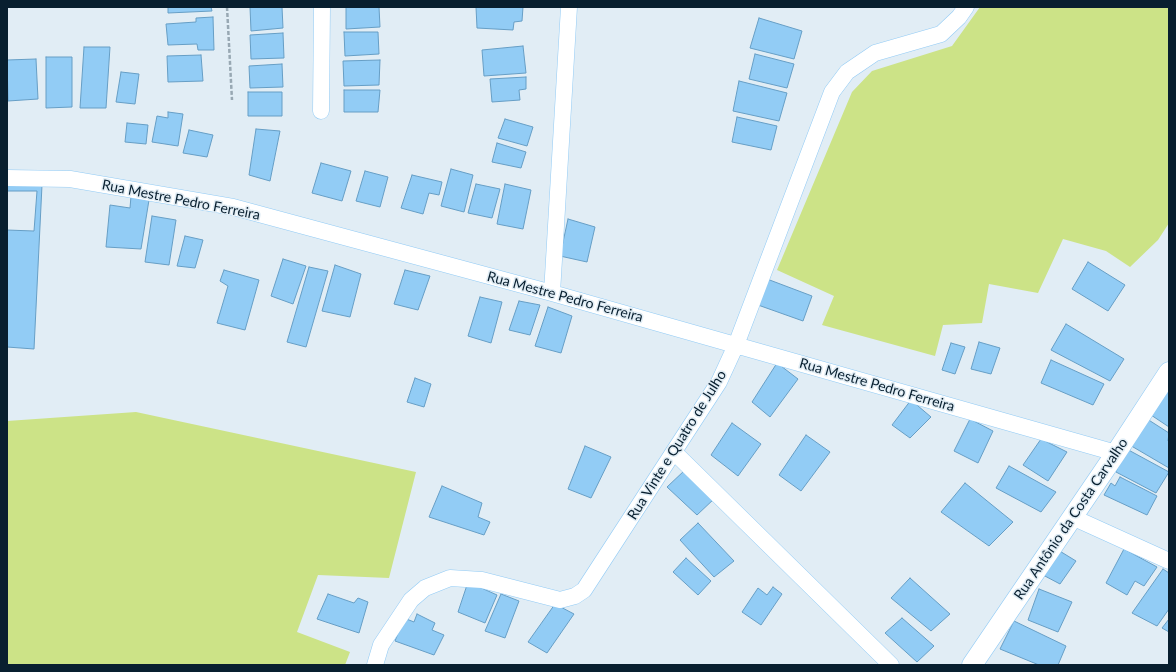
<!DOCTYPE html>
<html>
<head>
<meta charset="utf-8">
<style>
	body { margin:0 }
	#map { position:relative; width:1176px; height:672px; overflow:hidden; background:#e1edf5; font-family:Lato,sans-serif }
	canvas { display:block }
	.frame { position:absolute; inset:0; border:8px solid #081f2f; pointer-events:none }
</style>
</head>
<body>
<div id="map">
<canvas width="1176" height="672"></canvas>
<div class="frame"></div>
</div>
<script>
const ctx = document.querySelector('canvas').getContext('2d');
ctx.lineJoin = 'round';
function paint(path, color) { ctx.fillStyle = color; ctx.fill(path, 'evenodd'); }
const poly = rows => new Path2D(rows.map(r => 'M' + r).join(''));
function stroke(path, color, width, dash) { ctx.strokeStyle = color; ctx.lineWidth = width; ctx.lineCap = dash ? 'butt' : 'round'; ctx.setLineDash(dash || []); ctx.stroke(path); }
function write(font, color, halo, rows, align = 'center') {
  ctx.font = font + ' Lato,sans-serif'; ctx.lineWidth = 3; ctx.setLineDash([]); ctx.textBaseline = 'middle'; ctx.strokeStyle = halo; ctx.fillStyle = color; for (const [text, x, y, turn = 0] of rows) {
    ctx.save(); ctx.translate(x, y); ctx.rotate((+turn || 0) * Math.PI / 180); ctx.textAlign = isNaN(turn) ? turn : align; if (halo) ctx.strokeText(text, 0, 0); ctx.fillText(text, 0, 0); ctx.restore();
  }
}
paint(poly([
	[980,7,1169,7,1169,223,1158,240,1130,267,1106,251,1063,239,1038,293,989,284,982,323,943,325,935,356,822,325,834,296,777,270,852,92,872,71,952,46],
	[136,412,416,472,389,578,318,575,297,632,350,652,345,665,7,665,7,421]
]), '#cce387');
const building = poly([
	[168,7,211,7,212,11,168,13,168,7],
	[250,7,282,7,283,28,251,31,250,7],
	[346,7,379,7,380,27,346,29,346,7],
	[476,7,523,7,522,21,514,22,513,30,477,28,476,7],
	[213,17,214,50,198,50,197,44,168,45,166,24,196,22,196,18,213,17],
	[759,18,802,31,794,59,750,48,759,18],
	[344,32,378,32,379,54,345,56,344,32],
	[283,33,284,58,251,59,250,35,283,33],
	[523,46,526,73,484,76,482,50,523,46],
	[84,47,110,47,106,108,80,108,84,47],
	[755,54,794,64,787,88,749,79,755,54],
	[201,55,203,81,168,82,167,56,201,55],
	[46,57,72,57,72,107,46,108,46,57],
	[36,59,38,99,8,101,7,60,36,59],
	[380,60,379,85,344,86,343,61,380,60],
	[282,64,283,87,250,88,249,66,282,64],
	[121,72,139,74,135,104,116,102,121,72],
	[526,77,526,89,519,90,520,100,492,102,490,79,526,77],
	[739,81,787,93,779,121,733,111,739,81],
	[344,90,380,90,378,112,344,112,344,90],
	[248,92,282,92,282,116,248,116,248,92],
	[168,112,183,114,178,146,152,142,157,116,168,118,168,112],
	[737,117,777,126,771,150,732,142,737,117],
	[505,119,533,127,527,146,498,138,505,119],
	[127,123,148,125,146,144,125,142,127,123],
	[256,129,280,131,270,181,249,175,256,129],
	[189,130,213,135,207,157,183,153,189,130],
	[497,143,526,152,521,168,492,162,497,143],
	[321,163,351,171,342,201,312,193,321,163],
	[451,169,473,175,464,212,441,206,451,169],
	[365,171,388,177,380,207,356,201,365,171],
	[412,175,442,182,439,195,429,193,423,214,401,208,412,175],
	[7,184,42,185,34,349,7,347,7,184],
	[476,184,500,189,492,218,468,213,476,184],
	[505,184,531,190,523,229,497,224,505,184],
	[7,191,37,191,34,231,7,230,7,191],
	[131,196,149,200,141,249,106,247,110,205,130,208,131,196],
	[152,216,176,220,169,265,145,262,152,216],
	[568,219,595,227,587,262,560,256,568,219],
	[185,236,203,240,195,268,177,266,185,236],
	[283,259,306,266,293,304,271,296,283,259],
	[1088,262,1125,285,1108,311,1072,289,1088,262],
	[335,265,361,274,350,317,322,311,335,265],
	[309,267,328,271,306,347,287,342,309,267],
	[224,270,259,280,245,330,217,323,228,286,220,281,224,270],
	[405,270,430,276,418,310,394,304,405,270],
	[767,279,812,296,803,321,758,305,767,279],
	[480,297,502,302,491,343,468,336,480,297],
	[519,301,540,305,530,335,509,330,519,301],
	[548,307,572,316,561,353,535,346,548,307],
	[1066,324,1124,359,1110,381,1051,350,1066,324],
	[979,342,1000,348,991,374,971,369,979,342],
	[951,343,965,347,955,374,942,370,951,343],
	[1051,360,1104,384,1093,405,1041,383,1051,360],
	[777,363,798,379,770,417,752,402,777,363],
	[415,378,431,384,424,407,407,402,415,378],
	[1169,383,1169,427,1148,413,1169,383],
	[911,400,931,417,910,438,892,425,911,400],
	[1144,417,1169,433,1168,441,1169,442,1169,468,1128,444,1144,417],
	[970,419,993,431,978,463,954,451,970,419],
	[732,423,761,444,738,476,711,455,732,423],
	[806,435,830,452,801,491,779,475,806,435],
	[1041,439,1067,452,1048,481,1023,465,1041,439],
	[585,446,611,457,591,498,568,489,585,446],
	[1123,447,1169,472,1156,493,1116,472,1120,462,1123,447],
	[1009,466,1056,492,1041,512,996,488,1009,466],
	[685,470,715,498,697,515,667,487,685,470],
	[1120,477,1157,496,1147,515,1104,495,1111,483,1115,486,1120,477],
	[965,483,1013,522,989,546,941,512,965,483],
	[442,486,482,503,478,517,490,522,484,535,429,517,442,486],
	[698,523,734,561,714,577,680,540,698,523],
	[1124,549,1157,567,1144,586,1135,581,1127,595,1106,583,1124,549],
	[1058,550,1076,561,1060,584,1043,575,1058,550],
	[686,558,711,581,698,595,673,572,686,558],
	[1163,569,1169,573,1169,609,1157,626,1132,613,1163,569],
	[910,578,950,614,931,631,891,598,910,578],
	[468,582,497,595,485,623,458,612,468,582],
	[773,587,782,594,761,625,742,612,758,588,767,595,773,587],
	[1039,589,1072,602,1058,632,1028,620,1039,589],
	[328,594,354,603,358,598,368,602,359,633,317,619,328,594],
	[501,594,519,601,505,638,485,631,501,594],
	[555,604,574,614,547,653,528,642,555,604],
	[417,614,435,623,432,630,444,635,434,655,395,641,404,618,414,622,417,614],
	[902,618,934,646,917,662,885,633,902,618],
	[1169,619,1169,632,1162,628,1169,619],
	[1014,621,1066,646,1058,665,1039,665,1000,649,1014,621]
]);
paint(building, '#92ccf5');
stroke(building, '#669ec5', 1);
const minor = poly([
	[321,111,322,7],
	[7,178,70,179,233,207,552,293,1116,453],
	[552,293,569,7],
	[674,452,891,665],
	[1072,517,1169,561],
	[375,665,381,645,411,600,425,588,450,578,482,580,560,600,575,596,584,590,719,382,736,345,832,92,847,72,875,53,941,34,959,17,966,7]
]);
const tertiary = poly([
	[972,665,1116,453,1169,372]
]);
stroke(minor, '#92cbf5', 17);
stroke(tertiary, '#92cbf5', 21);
stroke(poly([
	[227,7,232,100]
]), '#98a8b3', 2.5, [4, 2]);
stroke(minor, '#fff', 16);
stroke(tertiary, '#fff', 20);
write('14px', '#081f2f', '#e1edf5', [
	["Rua Mestre Pedro Ferreira",181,200,11],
	["Rua Mestre Pedro Ferreira",565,297,15],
	["Rua Mestre Pedro Ferreira",877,385,16],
	["Rua Vinte e Quatro de Julho",677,445,-58],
	["Rua Antônio da Costa Carvalho",1071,519,-56]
]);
</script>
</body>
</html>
